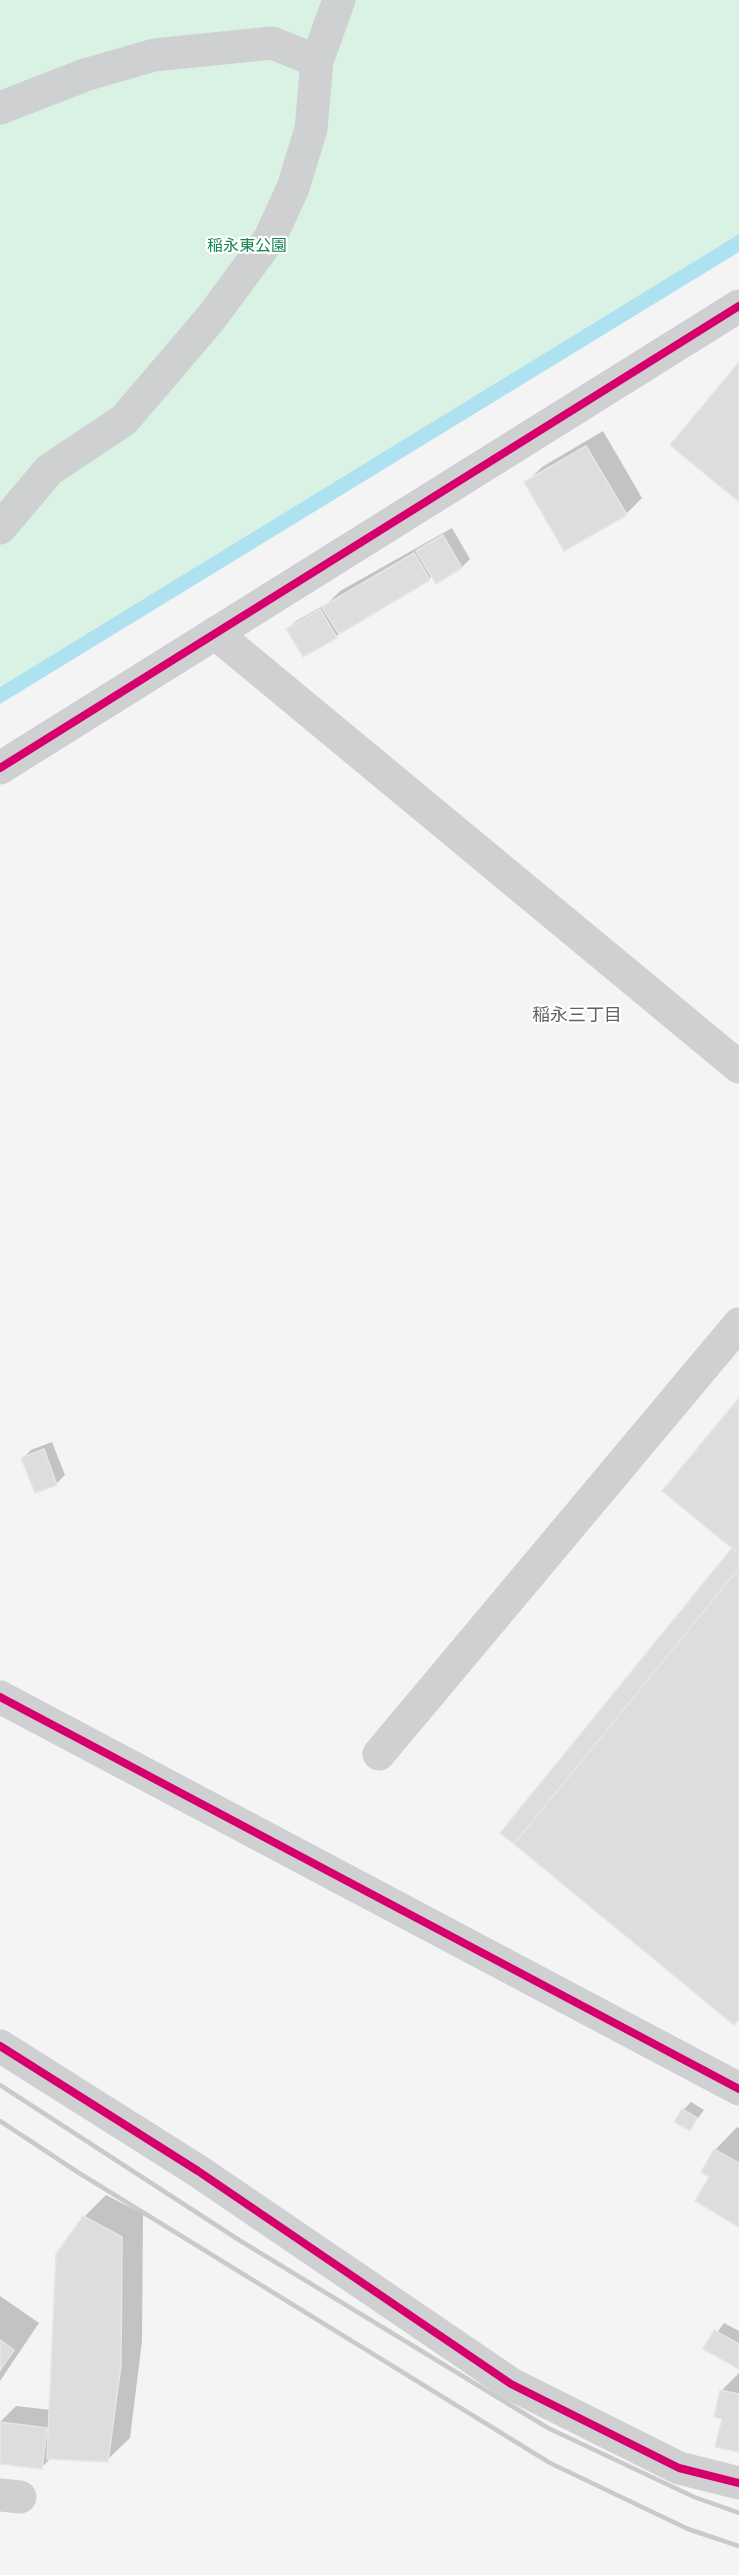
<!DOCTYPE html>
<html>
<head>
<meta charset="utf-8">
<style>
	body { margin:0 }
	canvas { display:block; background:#f4f4f4 }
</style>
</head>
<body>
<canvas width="739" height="2575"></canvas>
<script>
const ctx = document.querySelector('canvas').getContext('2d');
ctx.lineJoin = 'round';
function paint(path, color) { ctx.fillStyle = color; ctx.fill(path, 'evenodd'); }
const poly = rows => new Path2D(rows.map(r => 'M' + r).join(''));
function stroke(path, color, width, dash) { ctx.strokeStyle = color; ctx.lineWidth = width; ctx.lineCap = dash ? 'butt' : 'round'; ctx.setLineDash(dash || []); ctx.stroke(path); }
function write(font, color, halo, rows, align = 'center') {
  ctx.font = font + ' "Source Sans 3","Noto Sans JP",sans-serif'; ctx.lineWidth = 4.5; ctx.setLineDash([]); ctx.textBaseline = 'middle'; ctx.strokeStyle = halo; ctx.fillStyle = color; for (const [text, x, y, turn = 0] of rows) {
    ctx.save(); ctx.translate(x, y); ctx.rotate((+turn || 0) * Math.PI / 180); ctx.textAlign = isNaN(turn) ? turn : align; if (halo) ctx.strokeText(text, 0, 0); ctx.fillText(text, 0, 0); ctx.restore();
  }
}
paint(poly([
	[0,0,739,0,739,234,0,687]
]), '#d9f2e3');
paint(poly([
	[739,234,739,252,0,704,0,687]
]), '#aee2f0');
paint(poly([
	[603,431,642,498,626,514,526,483,542,467],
	[452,528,470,559,462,567,436,582,433,576,336,636,288,629,296,621,328,603,340,591],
	[52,1442,65,1475,57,1483,36,1491,23,1458,31,1450],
	[691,2102,704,2110,689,2130,683,2110],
	[737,2127,739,2128,739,2225,711,2176,715,2150],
	[106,2195,143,2214,142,2341,130,2438,107,2460,51,2458,42,2467,0,2462,0,2422,16,2406,51,2410,84,2217],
	[0,2296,39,2323,0,2381],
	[724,2323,739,2331,739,2367,706,2348],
	[739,2373,739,2451,724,2417,722,2390]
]), '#0003');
const building = poly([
	[739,362,739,502,670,445,739,362],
	[586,446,627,515,564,551,524,482,586,446],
	[443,535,462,568,436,584,416,551,443,535],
	[414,553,430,580,339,634,322,607,414,553],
	[320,609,337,638,303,657,286,629,320,609],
	[739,1398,739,1554,662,1491,739,1398],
	[44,1449,57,1485,35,1493,21,1458,44,1449],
	[732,1548,739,1554,739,1568,514,1844,500,1833,732,1548],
	[739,1568,739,2020,734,2025,514,1844,739,1568],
	[682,2109,697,2118,690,2131,674,2122,682,2109],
	[714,2149,739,2163,739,2227,695,2201,709,2177,701,2172,714,2149],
	[83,2216,122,2237,121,2365,108,2462,47,2459,56,2254,83,2216],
	[714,2330,739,2344,739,2369,703,2349,714,2330],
	[0,2340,14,2350,0,2370,0,2340],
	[720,2390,739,2394,739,2452,715,2447,722,2419,714,2417,720,2390],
	[0,2422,47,2428,42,2469,0,2464,0,2422]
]);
paint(building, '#ddddde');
stroke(building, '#e5e6e7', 1.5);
stroke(poly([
	[0,108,85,75,154,55,272,43,317,61],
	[0,528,49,470,124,420,211,318,270,238,293,188,311,129,317,61,339,0],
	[215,633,739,1067],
	[0,768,739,306],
	[0,1697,739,2089],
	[379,1754,739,1324],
	[0,2046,198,2171,511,2384,679,2468,739,2483],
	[0,2495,20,2497]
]), '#ced0d2', 33);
stroke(poly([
	[0,2085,239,2240,548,2428,694,2497,739,2513],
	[0,2121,79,2173,550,2463,688,2529,739,2546]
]), '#c9cacc', 4.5);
stroke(poly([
	[0,768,739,306],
	[0,1697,739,2089],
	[0,2046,198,2171,511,2384,679,2468,739,2483]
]), '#d6006c', 8);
write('16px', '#17864f', '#fff', [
	["稲永東公園",247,247]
]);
write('18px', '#5f6368', '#fff', [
	["稲永三丁目",577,1017]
]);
</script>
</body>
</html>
